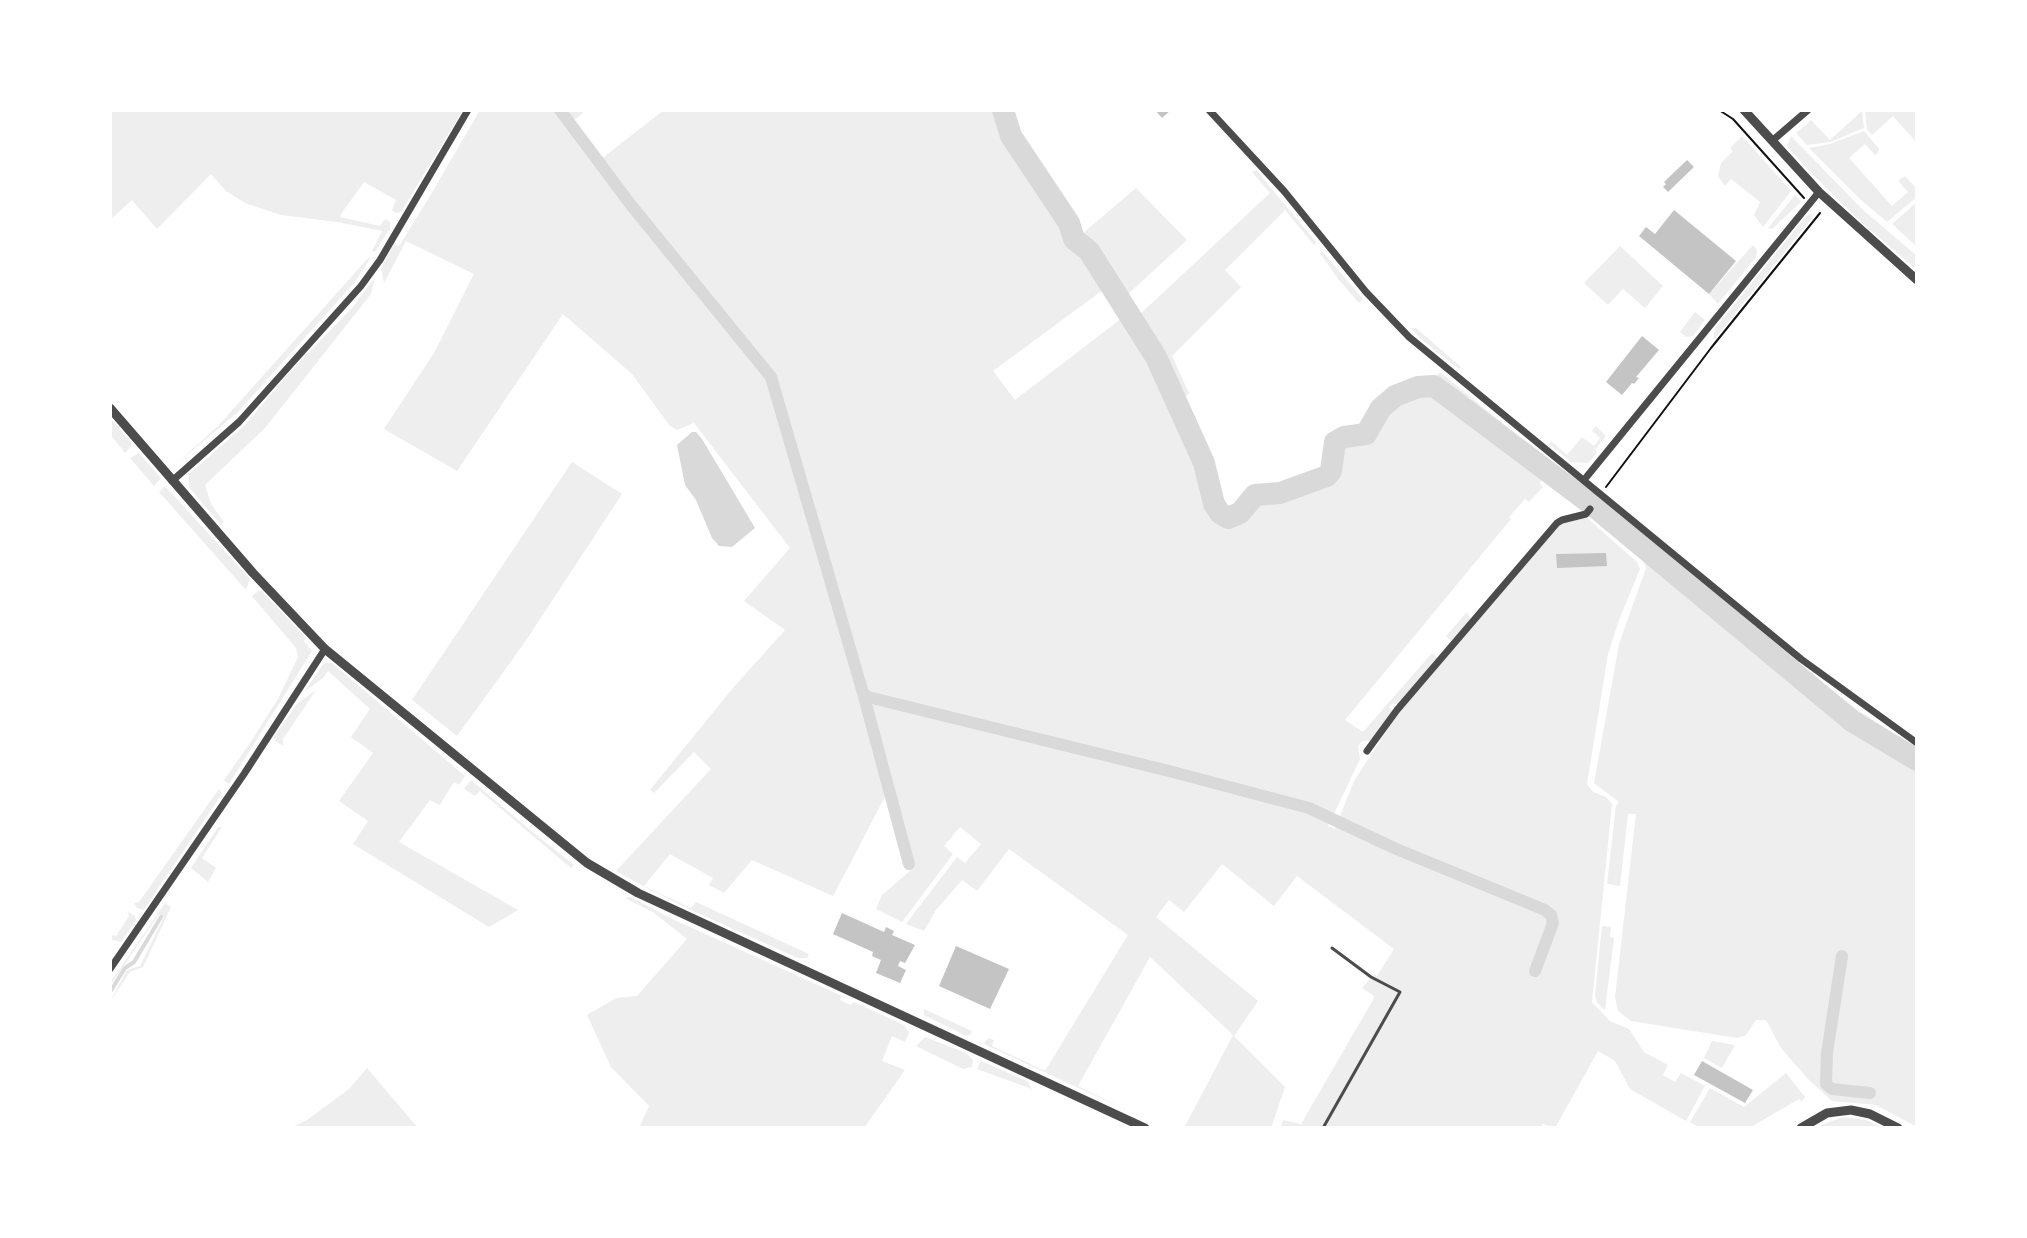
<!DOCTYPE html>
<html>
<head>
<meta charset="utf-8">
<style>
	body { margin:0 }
	#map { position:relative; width:2027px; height:1238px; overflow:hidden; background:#fff; font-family:"Roboto Serif",serif }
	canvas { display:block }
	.frame { position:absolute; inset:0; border:112px solid #fff; pointer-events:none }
</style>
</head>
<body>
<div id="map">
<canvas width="2027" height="1238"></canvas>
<div class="frame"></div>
</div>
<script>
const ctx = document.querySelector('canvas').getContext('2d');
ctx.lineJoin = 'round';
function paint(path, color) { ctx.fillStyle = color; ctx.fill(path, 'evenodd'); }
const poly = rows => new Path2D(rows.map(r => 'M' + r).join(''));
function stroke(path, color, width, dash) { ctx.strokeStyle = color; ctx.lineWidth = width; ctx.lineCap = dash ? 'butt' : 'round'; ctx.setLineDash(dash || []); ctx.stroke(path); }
paint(poly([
	[110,110,463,110,401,212,396,213,392,210,396,200,364,182,341,214,340,217,380,226,385,219,390,222,390,231,388,231,375,252,372,251,382,231,337,222,281,215,245,203,226,191,211,174,157,229,132,200,110,220],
	[480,110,586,110,569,125,636,219,747,346,601,159,664,110,1006,110,1015,139,1033,167,1066,214,1083,233,1136,188,1187,240,1127,295,1138,316,1270,193,1252,172,1256,170,1316,242,1314,245,1285,210,1225,270,1241,287,1172,356,1189,393,1180,403,1204,463,1214,504,1220,513,1228,518,1240,513,1255,495,1280,493,1327,476,1331,471,1335,442,1344,437,1366,434,1387,401,1406,390,1430,385,1440,372,1595,499,1587,509,1583,509,1548,474,1539,483,1543,487,1529,502,1525,499,1509,517,1511,519,1345,720,1363,732,1432,653,1437,657,1398,705,1393,703,1389,707,1392,711,1372,740,1362,741,1358,746,1360,759,1328,826,1335,829,1354,781,1398,713,1561,524,1586,517,1637,562,1640,569,1619,620,1608,654,1587,784,1593,792,1606,797,1612,804,1592,1002,1610,1021,1629,1029,1644,1052,1668,1065,1663,1075,1675,1082,1681,1073,1705,1086,1686,1121,1630,1089,1615,1061,1598,1051,1555,1128,1543,1124,1540,1128,1280,1128,1283,1120,1301,1124,1373,1000,1374,996,1362,988,1374,974,1377,976,1394,949,1297,876,1274,906,1222,864,1184,912,1169,900,1156,917,1258,1001,1234,1036,1285,1087,1271,1128,1184,1128,1233,1035,1150,957,1078,1086,1126,1110,986,1045,984,1043,988,1038,994,1040,992,1046,1045,1071,1128,935,1009,849,977,891,962,880,936,910,924,931,906,924,957,857,965,863,981,844,960,827,944,846,953,854,902,922,876,909,882,895,911,870,888,791,833,896,752,860,724,893,709,885,713,878,670,854,644,886,691,908,696,902,809,954,807,958,798,958,691,910,643,886,616,871,711,769,694,752,654,793,650,790,732,689,785,630,744,601,790,548,694,423,677,430,670,426,632,374,563,314,457,471,384,429,434,353,474,274,406,241,384,283,381,268,394,244,399,246,427,201],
	[1107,287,1126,315,1015,400,993,371],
	[1865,110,1917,110,1917,143,1893,116,1872,135,1867,129],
	[1862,111,1864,128,1830,142,1807,145,1796,133,1811,120,1830,140],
	[1864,131,1879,149,1878,153,1875,155,1865,144,1849,158,1892,206,1908,192,1898,181,1905,176,1917,189,1917,197,1887,222,1862,201,1809,148,1830,144],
	[1742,136,1791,191,1763,227,1754,215,1760,202,1731,179,1725,186,1718,176,1721,163,1733,151,1730,148],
	[1791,136,1862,209,1917,256,1917,270,1862,223,1808,170,1787,146],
	[1795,195,1801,202,1772,229,1768,228],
	[1917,202,1917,247,1892,224],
	[1812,214,1813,217,1713,341,1715,328,1806,216],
	[1753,245,1757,250,1756,257,1718,304,1709,294],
	[1620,246,1663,286,1645,308,1623,289,1608,305,1584,283],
	[1322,251,1363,299,1359,303,1339,280,1320,253],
	[369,257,370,259,354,283,238,412,175,465,219,425],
	[375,277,371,294,265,428,205,485,211,504,224,522,221,525,189,487,189,474,244,426,289,373,352,308],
	[1695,312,1705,320,1693,336,1686,337,1680,332],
	[1412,328,1416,328,1461,367,1459,369,1421,339,1411,329],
	[110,418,131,442,132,445,125,453,110,434],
	[1596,426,1606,436,1595,450,1597,453,1588,463,1571,462,1549,444,1551,441,1567,455,1582,437,1594,446,1600,438,1592,431],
	[139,453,161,478,154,486,130,458],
	[572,462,622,494,525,642,457,736,412,700],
	[165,486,250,579,246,590,159,492],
	[1598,503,1770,643,1772,647,1768,652,1770,654,1778,649,1855,708,1917,751,1917,1127,1876,1105,1832,1101,1808,1079,1781,1048,1766,1020,1756,1020,1746,1035,1737,1038,1631,1021,1618,1011,1615,997,1636,814,1628,814,1620,886,1607,884,1616,806,1619,802,1594,783,1619,644,1646,568,1644,561,1591,515,1591,512],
	[258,591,262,591,306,638,304,641,312,651,229,784,219,777,224,780,250,743,278,699,298,657,296,648,252,596],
	[1467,612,1471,620,1451,641,1446,636],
	[324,663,332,663,465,776,459,785,454,782,440,805,430,800,399,842,518,910,489,927,353,844,368,821,339,801,373,753,351,737,370,709,328,671,323,678,304,692],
	[316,690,283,739,283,746,275,741,274,736,297,704],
	[471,780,529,829,574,865,571,868,480,791,475,796,464,789],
	[219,789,222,794,157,890,144,910,137,908,134,903,139,902],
	[218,827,222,827,202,858,216,868,208,882,191,868],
	[631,897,668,917,842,996,840,1000,850,1005,854,1002,904,1025,909,1033,905,1042,892,1036,882,1061,905,1070,864,1128,639,1128,649,1106,611,1067,587,1015,616,998,637,996,687,939,653,912,625,898],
	[165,903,171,907,143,967,130,972,110,1002,127,970,140,966,164,917,159,914,110,986,110,983],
	[128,912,135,916,136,920,121,942,113,940,110,945,110,934,116,936,129,916],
	[1602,926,1611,927,1610,937,1614,938,1605,1010,1597,1003,1595,995],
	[924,1009,972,1031,971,1034,966,1036,924,1015],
	[925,1037,966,1053,973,1060,972,1067,963,1069,916,1046],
	[1712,1041,1735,1045,1722,1068,1704,1058],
	[981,1061,1027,1081,1032,1089,977,1069],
	[367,1068,418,1128,290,1128,307,1120,349,1089],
	[1786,1073,1805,1097,1802,1102,1799,1099,1749,1128,1700,1128,1690,1122,1710,1088,1744,1107],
	[1843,1117,1866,1120,1884,1128,1813,1128]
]), '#eee');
paint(poly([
	[692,432,696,432,702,439,755,528,732,547,719,546,712,538,696,500,685,485,677,445]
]), '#d9d9d9');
stroke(poly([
	[110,992,125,968,134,962,161,917]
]), '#d9d9d9', 4);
stroke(poly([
	[560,110,631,205,771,377,863,693,868,697,1169,771,1309,808,1394,848,1545,910,1551,915,1553,923,1535,971],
	[863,693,909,864],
	[1842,956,1827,1053,1826,1084,1832,1089,1870,1093]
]), '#d9d9d9', 12);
stroke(poly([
	[1003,110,1011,136,1069,223,1074,239,1089,251,1156,357,1204,463,1214,504,1220,513,1228,518,1240,513,1255,495,1280,493,1327,476,1331,471,1335,442,1344,437,1366,434,1381,408,1395,396,1418,387,1434,386,1595,507,1852,721,1917,760]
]), '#d9d9d9', 22);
paint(poly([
	[1155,110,1171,110,1162,118],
	[1687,160,1694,167,1668,192,1663,187,1666,184,1664,182],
	[1674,210,1736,261,1709,294,1639,236,1646,227,1655,234],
	[1642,336,1659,350,1636,377,1639,378,1634,384,1632,383,1622,395,1606,382],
	[1606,553,1607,566,1557,568,1556,554],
	[842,913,884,932,886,927,894,931,892,935,915,945,905,963,900,961,898,966,906,970,900,983,876,973,881,960,872,956,873,952,833,934],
	[956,946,1009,969,990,1009,939,986],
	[1702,1061,1753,1090,1745,1103,1694,1075]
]), '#c4c4c4');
stroke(poly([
	[1719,110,1733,119,1804,198],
	[1606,487,1711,348,1820,213]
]), '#111', 2);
stroke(poly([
	[1323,1128,1400,992,1371,977,1332,948]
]), '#4c4c4c', 3);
stroke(poly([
	[1209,110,1284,191,1366,292,1409,337,1801,659,1917,743],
	[1772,141,1808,110],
	[1584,480,1819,192],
	[172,481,239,422,361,286,380,260,468,110],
	[1367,751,1397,710,1557,523,1562,520,1586,514,1590,509],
	[110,969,244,774,325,649]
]), '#4c4c4c', 7);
stroke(poly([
	[1744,110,1819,192,1917,280],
	[110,408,253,573,325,649,587,863,638,893,1145,1128],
	[1801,1128,1827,1113,1851,1110,1870,1114,1898,1128]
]), '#4c4c4c', 9);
</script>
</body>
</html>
